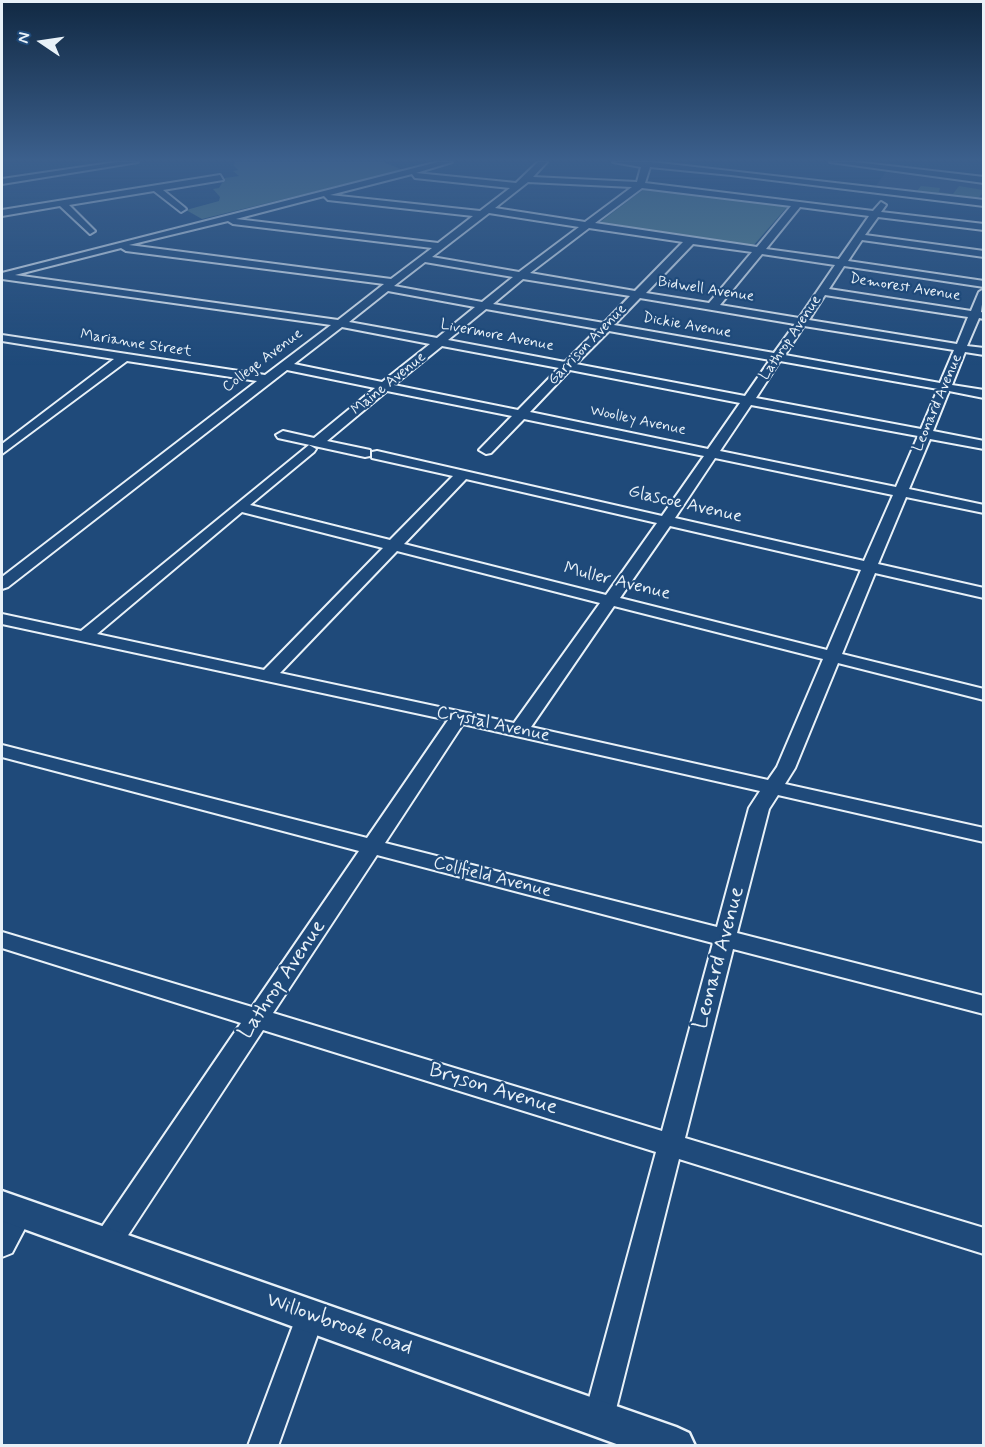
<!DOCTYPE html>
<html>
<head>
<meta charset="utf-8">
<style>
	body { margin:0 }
	#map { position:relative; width:985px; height:1447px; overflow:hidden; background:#1f4a7a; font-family:Mynerve,sans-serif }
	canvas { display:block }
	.frame { position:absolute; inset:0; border:3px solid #e8f1f8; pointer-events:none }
	.north { position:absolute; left:12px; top:12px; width:60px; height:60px; -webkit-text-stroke:4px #1f4a7a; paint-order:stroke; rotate:283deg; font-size:16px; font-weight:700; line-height:24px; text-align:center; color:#e8f1f8 }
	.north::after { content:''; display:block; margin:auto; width:21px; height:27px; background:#e8f1f8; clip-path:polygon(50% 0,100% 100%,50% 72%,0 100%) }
</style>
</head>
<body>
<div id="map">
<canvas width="985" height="1447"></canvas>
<div class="frame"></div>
<div class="north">N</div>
</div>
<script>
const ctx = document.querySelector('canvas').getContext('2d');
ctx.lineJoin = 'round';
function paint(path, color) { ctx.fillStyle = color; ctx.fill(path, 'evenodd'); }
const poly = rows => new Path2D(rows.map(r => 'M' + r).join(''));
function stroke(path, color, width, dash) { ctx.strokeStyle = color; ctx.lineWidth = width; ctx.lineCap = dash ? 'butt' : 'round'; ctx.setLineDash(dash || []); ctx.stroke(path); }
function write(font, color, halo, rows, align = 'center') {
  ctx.font = font + ' Mynerve,sans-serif'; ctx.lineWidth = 4.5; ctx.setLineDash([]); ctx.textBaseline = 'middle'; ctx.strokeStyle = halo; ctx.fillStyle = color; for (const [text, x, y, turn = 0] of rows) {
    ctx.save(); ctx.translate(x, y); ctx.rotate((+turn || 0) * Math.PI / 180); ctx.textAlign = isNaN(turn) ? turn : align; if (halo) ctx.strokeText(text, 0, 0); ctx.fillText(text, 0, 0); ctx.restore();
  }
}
paint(poly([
	[887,170,983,182,983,200,876,186]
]), '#355685');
paint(poly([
	[235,162,384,162,403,170,202,219,186,210,219,201,220,197,213,189,219,188,225,178,239,176,233,171,238,170,233,165],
	[921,186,940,188,939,192,953,194,959,186,983,190,983,193,977,199,917,191],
	[644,189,786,205,788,206,753,246,599,223]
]), '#57838c');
const minor = poly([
	[117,162,138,162,2,184,2,179,117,162],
	[438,162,452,162,416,173,516,183,538,162,547,162,533,177,637,182,641,167,613,162,651,162,984,200,984,206,731,175,650,167,645,183,873,211,881,202,886,205,881,212,984,224,984,230,878,217,865,235,984,251,984,257,862,240,848,261,984,281,984,287,844,266,829,289,971,311,979,292,984,289,981,312,984,313,984,319,979,318,967,346,984,348,984,355,965,352,952,385,984,390,984,398,949,391,933,431,984,441,984,449,930,439,909,489,984,505,984,513,906,497,878,564,984,588,984,598,875,573,842,654,984,689,984,700,838,663,795,768,785,784,984,828,984,842,778,795,769,809,737,933,984,996,984,1014,733,949,685,1138,984,1228,984,1254,679,1159,614,1417,610,1428,599,1432,588,1428,584,1417,656,1152,263,1030,117,1252,107,1256,97,1252,94,1243,97,1234,241,1023,2,948,2,932,252,1007,359,851,2,757,2,745,367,838,448,720,2,624,2,614,81,631,309,445,316,449,314,452,250,505,390,540,453,476,372,458,372,452,377,451,662,516,704,456,524,419,491,453,486,454,479,450,512,416,387,391,327,441,370,450,370,456,365,457,278,438,276,435,283,431,314,438,375,388,287,370,8,587,2,589,2,577,257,381,127,361,2,454,2,444,114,359,2,341,2,335,265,375,331,325,2,279,2,273,438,162],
	[412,174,415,178,510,188,480,211,330,195,412,174],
	[528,182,632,187,585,222,495,208,528,182],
	[642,188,791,206,757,247,595,223,642,188],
	[324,196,328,200,473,216,438,243,236,219,324,196],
	[800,207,869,216,839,259,766,249,800,207],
	[489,213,579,227,519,272,432,257,489,213],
	[228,221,233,224,432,248,391,279,129,245,228,221],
	[589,228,683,242,635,291,530,273,589,228],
	[693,244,752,252,709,303,646,293,693,244],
	[121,248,126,251,384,284,338,320,15,275,121,248],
	[762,254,835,265,799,318,720,305,762,254],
	[425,262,513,277,482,302,394,286,425,262],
	[523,279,630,296,604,323,493,304,523,279],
	[388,291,475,307,437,338,349,322,388,291],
	[825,295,968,317,957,344,809,320,825,295],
	[640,298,712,310,795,324,774,353,614,325,640,298],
	[486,309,598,329,565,362,448,340,486,309],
	[804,326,954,350,940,383,785,355,804,326],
	[342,327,430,344,382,382,294,364,342,327],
	[609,331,770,360,745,396,576,364,609,331],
	[442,346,559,368,518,410,394,385,442,346],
	[780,361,938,389,921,429,756,398,780,361],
	[570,370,740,403,708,449,530,412,570,370],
	[751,405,918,436,896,487,720,451,751,405],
	[715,458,893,495,864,561,675,518,715,458],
	[466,479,657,523,606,595,404,544,466,479],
	[242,512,383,548,264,670,97,634,242,512],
	[670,526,861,570,827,650,620,598,670,526],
	[397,551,600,603,514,723,280,673,397,551],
	[614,606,823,659,777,767,768,780,531,727,614,606],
	[463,724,760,791,749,808,717,927,385,843,463,724],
	[377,855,713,943,662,1131,273,1013,377,855],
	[830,162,855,162,984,177,984,183,830,162],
	[220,175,223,180,163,190,184,207,186,209,181,212,154,191,69,205,95,231,90,234,60,206,2,216,2,210,220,175],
	[20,1201,29,1204,33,1213,12,1253,2,1257,2,1220,11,1204,20,1201],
	[311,1300,321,1304,325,1314,278,1446,248,1446,301,1304,311,1300]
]);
const tertiary = poly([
	[2,1191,676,1427,689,1433,695,1446,622,1446,2,1221,2,1191]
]);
stroke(minor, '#e8f1f8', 4);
stroke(tertiary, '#e8f1f8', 5);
paint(minor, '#1f4a7a');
paint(tertiary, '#1f4a7a');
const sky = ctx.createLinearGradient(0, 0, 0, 365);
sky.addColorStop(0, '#112943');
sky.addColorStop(0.44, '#3c608d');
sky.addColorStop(1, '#3c608d00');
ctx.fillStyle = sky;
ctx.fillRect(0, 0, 985, 365);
write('15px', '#e8f1f8', '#1f4a7a', [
	["Demorest Avenue",905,288,9],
	["Bidwell Avenue",706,290,9],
	["Dickie Avenue",687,326,10],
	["Livermore Avenue",497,336,11],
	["Lathrop Avenue",791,338,-56],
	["Marianne Street",136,344,9],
	["Garrison Avenue",588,345,-46],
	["College Avenue",263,361,-37],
	["Maine Avenue",389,384,-39],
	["Leonard Avenue",938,403,-67],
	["Woolley Avenue",638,421,12]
]);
write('18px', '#e8f1f8', '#1f4a7a', [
	["Glascoe Avenue",685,505,13],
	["Muller Avenue",617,582,14],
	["Crystal Avenue",493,725,12],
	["Collfield Avenue",492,878,14]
]);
write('21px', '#e8f1f8', '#1f4a7a', [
	["Leonard Avenue",720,958,-75],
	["Lathrop Avenue",283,980,-56],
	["Bryson Avenue",493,1090,17],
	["Willowbrook Road",339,1325,19]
]);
</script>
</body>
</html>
